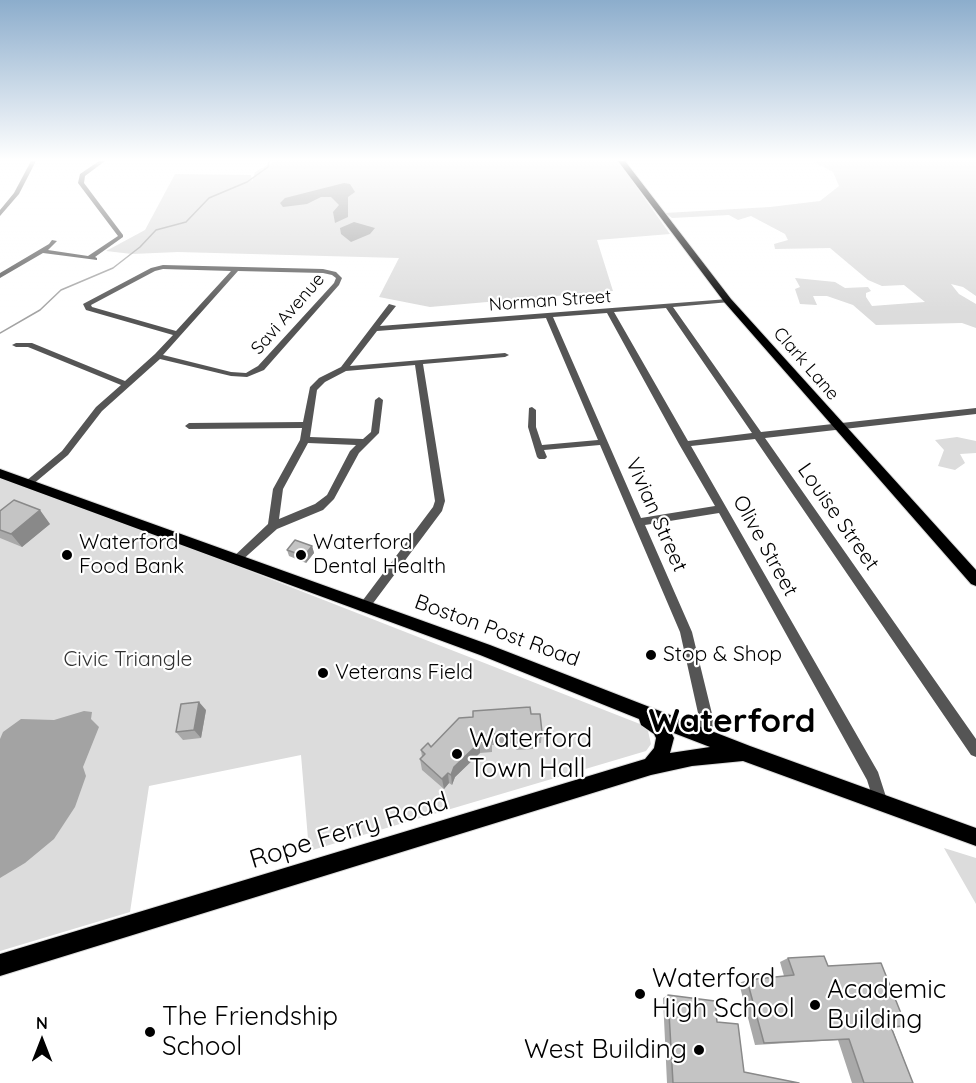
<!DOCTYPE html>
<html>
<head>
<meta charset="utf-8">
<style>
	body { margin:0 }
	#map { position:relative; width:976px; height:1083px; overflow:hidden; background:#fff; font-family:Quicksand,sans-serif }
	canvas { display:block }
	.north { position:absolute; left:12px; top:1011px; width:60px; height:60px; -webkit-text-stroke:4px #fff; paint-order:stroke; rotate:0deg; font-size:16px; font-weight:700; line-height:24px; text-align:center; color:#000 }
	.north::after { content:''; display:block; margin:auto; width:21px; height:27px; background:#000; clip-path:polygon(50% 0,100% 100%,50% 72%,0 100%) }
</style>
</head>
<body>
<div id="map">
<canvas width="976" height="1083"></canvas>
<div class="north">N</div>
</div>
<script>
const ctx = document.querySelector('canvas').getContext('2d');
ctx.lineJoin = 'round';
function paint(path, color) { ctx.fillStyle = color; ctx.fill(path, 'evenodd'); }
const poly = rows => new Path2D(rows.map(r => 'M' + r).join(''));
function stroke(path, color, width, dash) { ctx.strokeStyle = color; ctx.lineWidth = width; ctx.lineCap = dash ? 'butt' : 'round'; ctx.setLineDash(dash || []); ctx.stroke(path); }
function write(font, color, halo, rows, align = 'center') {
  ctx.font = font + ' Quicksand,sans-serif'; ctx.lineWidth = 4.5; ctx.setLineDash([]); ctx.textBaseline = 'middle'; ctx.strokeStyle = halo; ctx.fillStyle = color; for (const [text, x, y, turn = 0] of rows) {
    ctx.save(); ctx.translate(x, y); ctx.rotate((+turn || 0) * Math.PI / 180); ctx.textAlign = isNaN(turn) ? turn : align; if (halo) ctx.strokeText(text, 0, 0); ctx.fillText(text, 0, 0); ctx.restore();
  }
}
paint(poly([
	[274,161,618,161,670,234,597,240,613,291,430,307,379,297,399,258,178,252,132,254,106,251,145,230,175,174,251,175,252,182,255,172],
	[812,161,976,161,976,296,963,287,951,284,959,294,976,304,976,328,962,323,876,325,853,305,827,296,813,296,817,305,800,304,795,289,800,287,795,278,835,282,845,288,868,287,871,291,866,293,866,297,872,306,925,302,904,285,882,286,868,280,830,248,775,249,774,244,788,240,785,234,751,216,738,220,729,215,672,218,665,213,770,207,820,201,839,186,833,172],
	[957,437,976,441,976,453,960,454,965,463,955,470,938,466,944,450,935,440],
	[0,473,640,724,648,731,651,744,646,751,309,851,301,755,149,786,130,912,0,951],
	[944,848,976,858,976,904]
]), '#dcdcdc');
paint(poly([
	[344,183,350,184,355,192,348,197,348,217,335,223,333,212,339,205,331,197,321,197,307,204,283,207,280,203,285,198],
	[354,222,375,228,370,234,351,242,341,234,340,228],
	[84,711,92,712,91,719,99,727,83,767,86,776,75,807,54,839,25,863,0,878,0,739,3,732,21,719,54,720]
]), '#a3a3a3');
stroke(poly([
	[0,333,40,310,61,290,113,268,140,247,156,230,186,222,209,198,247,182,268,167,269,161]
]), '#a3a3a3', 1.5);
const major = poly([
	[618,161,625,161,731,299,976,570,976,586,971,584,725,303,618,161],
	[0,469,490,645,750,746,976,828,976,846,743,761,692,766,651,775,0,976,0,954,645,759,654,748,656,738,654,734,641,725,639,719,480,655,0,478,0,469],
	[671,732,710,747,670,753,674,738,671,732]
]);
stroke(major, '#dbdbdb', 2);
paint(poly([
	[31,161,36,161,19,194,0,216,0,210,14,193,31,161],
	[99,161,105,161,85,176,84,183,123,235,123,237,95,257,97,258,97,260,43,253,0,278,0,273,49,244,52,240,57,241,48,250,88,256,118,236,78,183,80,174,99,161],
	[163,265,323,269,336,272,342,278,339,285,264,370,247,377,231,376,160,359,102,411,68,455,32,485,26,485,24,483,26,481,62,451,96,407,121,385,28,347,16,347,12,345,16,343,32,343,125,381,155,354,173,335,86,310,83,304,151,268,163,265],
	[163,269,231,271,176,331,92,307,91,305,155,271,163,269],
	[238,271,323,273,332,275,336,278,334,283,258,366,251,370,246,373,231,372,163,355,238,271],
	[728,299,732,301,730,302,673,307,761,432,976,408,976,414,765,438,976,739,976,757,971,755,755,439,691,446,878,772,888,803,886,808,881,810,876,808,867,780,719,513,645,525,692,632,714,722,709,740,704,742,699,740,697,736,700,722,680,632,600,445,544,450,547,457,545,459,539,459,537,457,528,427,529,408,532,407,536,410,536,427,542,445,598,440,546,318,377,331,350,366,505,353,509,355,505,357,423,364,445,501,442,511,368,610,364,612,360,610,358,607,360,604,433,507,435,501,415,365,346,371,325,382,317,390,310,437,363,439,371,432,375,400,379,397,383,400,379,433,359,453,334,499,323,510,277,529,240,562,236,563,232,562,231,559,268,524,273,489,300,440,302,428,189,429,185,426,189,423,303,422,310,387,319,378,341,367,389,304,396,306,380,326,728,299],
	[666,308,752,433,688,441,614,312,666,308],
	[607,313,679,444,715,506,641,518,553,317,607,313],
	[308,443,356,445,350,451,327,495,315,504,279,519,283,489,308,443]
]), '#555');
paint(major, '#000');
paint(poly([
	[0,511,50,524,22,547,0,538],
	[312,546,314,553,306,563,289,556,287,550],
	[206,710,201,738,183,740,176,732],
	[531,714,542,732,541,743,533,744,533,749,516,750,515,743,492,745,492,752,480,753,455,777,452,785,449,783,444,789,422,770,420,759,422,757,421,750],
	[788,958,828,966,906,1026,892,1028,913,1083,852,1083,838,1040,755,1045,739,983,747,980,784,976,780,962],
	[668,995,717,1022,744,1072,799,1083,667,1083,663,998]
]), '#a9a9a9');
paint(poly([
	[40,510,50,524,22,547,11,534],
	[312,546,314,553,306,563,304,556],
	[199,702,206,710,201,738,194,730],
	[480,742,480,753,455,777,452,785,451,775,454,767],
	[448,773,449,783,444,789,442,779]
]), '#898989');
const building = poly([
	[14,500,40,510,11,534,0,530,0,511,14,500],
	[295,540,312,546,304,556,287,550,295,540],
	[199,702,194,730,176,732,181,704,199,702],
	[530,707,531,714,540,714,542,732,533,733,534,738,517,739,516,732,492,734,492,742,480,742,454,767,451,775,448,773,442,779,420,759,425,754,421,750,428,743,431,747,459,718,473,717,473,711,530,707],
	[824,956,828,966,881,963,906,1026,891,1027,913,1083,864,1083,849,1039,764,1043,747,980,794,975,788,958,824,956],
	[668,995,715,1001,717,1022,738,1024,744,1072,799,1083,673,1083,668,995]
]);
paint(building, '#c4c4c4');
stroke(building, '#898989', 1.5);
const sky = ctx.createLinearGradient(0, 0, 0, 313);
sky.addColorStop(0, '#8cadcc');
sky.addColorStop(0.51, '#fff');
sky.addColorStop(1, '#ffffff00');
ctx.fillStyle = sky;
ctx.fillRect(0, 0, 976, 313);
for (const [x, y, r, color] of [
	[67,555,6,"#000"],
	[301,555,6,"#000"],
	[651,655,6,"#000"],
	[323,673,6,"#000"],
	[457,754,6,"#000"],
	[640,994,6,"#000"],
	[815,1005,6,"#000"],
	[150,1032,6,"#000"],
	[699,1050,6,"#000"]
]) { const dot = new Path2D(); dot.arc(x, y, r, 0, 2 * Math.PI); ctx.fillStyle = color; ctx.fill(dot); stroke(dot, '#fff', 2); }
write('18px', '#000', '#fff', [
	["Norman Street",550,301,-4],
	["Savi Avenue",288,314,-49],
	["Clark Lane",806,364,49]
]);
write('21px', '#000', '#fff', [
	["Vivian Street",656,515,66],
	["Louise Street",838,517,55],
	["Olive Street",765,546,61],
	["Boston Post Road",497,631,20]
]);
write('21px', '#000', '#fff', [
	["Waterford",79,543],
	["Food Bank",79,567],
	["Waterford",313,543],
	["Dental Health",313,567],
	["Stop & Shop",663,655],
	["Veterans Field",335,673]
], 'left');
write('21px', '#333', '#fff', [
	["Civic Triangle",128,660]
]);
write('26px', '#000', '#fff', [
	["Waterford",469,739],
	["Town Hall",469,769],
	["Waterford",652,979],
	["High School",652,1009],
	["Academic",827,990],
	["Building",827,1020],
	["The Friendship",162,1017],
	["School",162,1047],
	["West Building",687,1050,"right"]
], 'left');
write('26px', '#000', '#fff', [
	["Rope Ferry Road",349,831,-17]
]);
write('bold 33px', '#000', '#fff', [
	["Waterford",732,722]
]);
</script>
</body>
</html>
